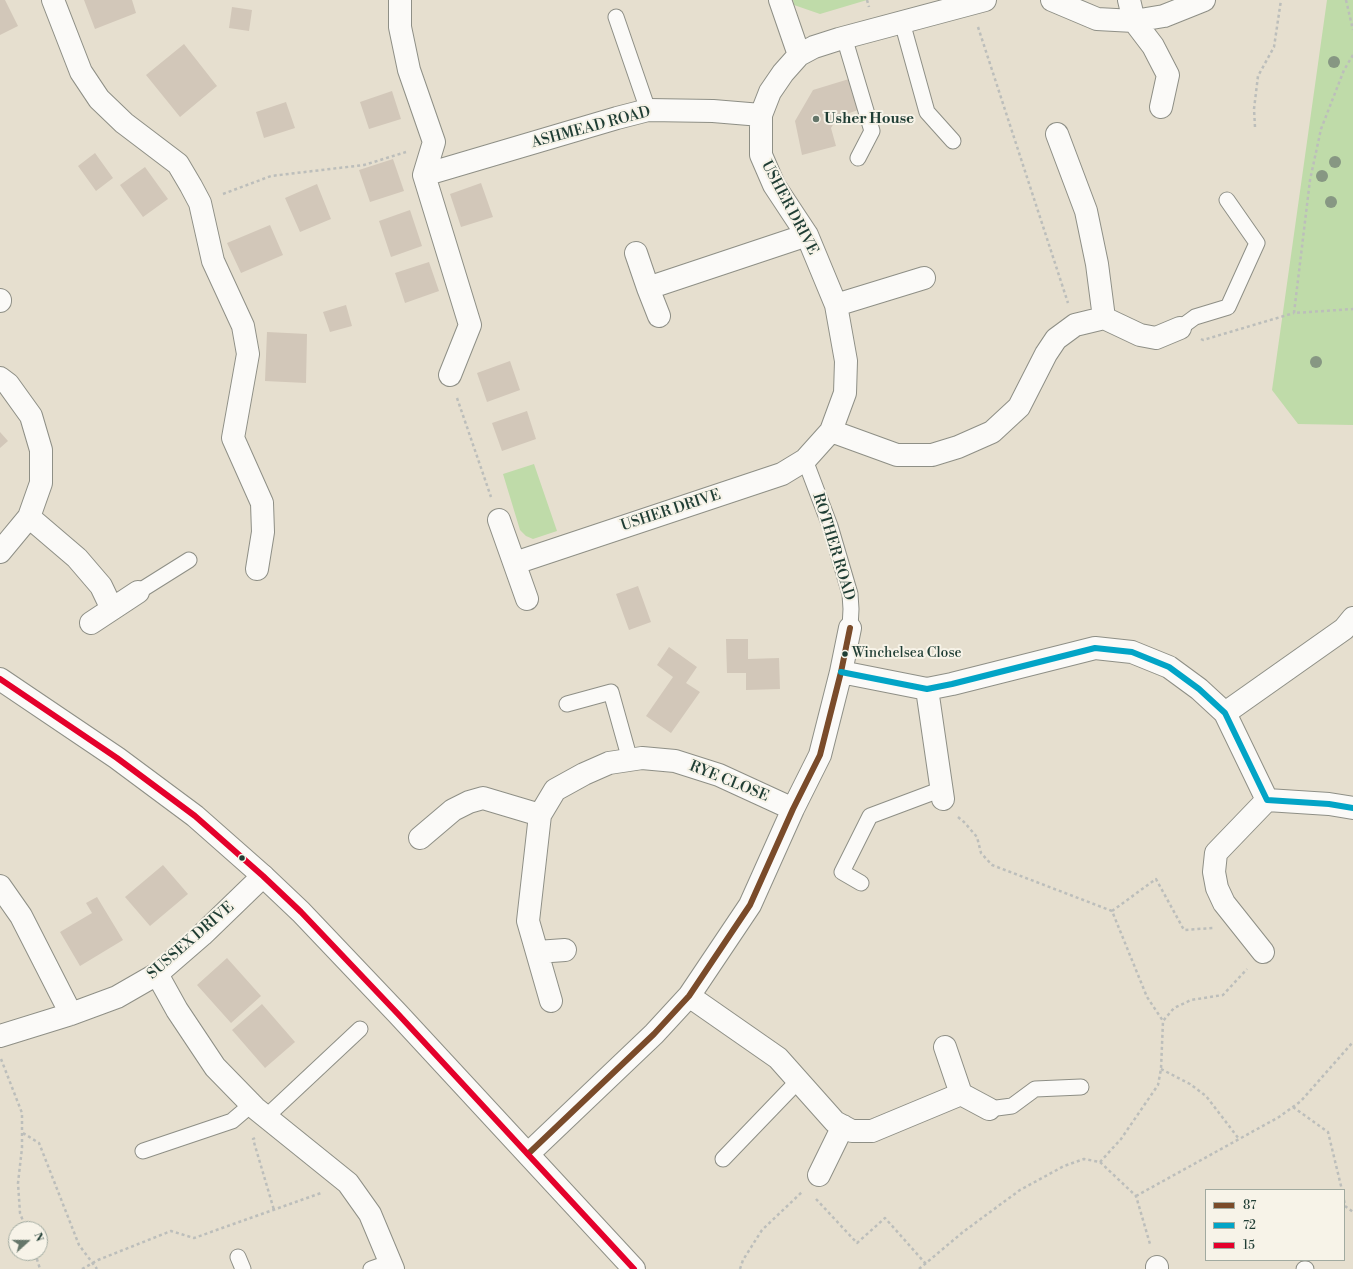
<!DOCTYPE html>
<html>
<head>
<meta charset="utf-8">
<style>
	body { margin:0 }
	#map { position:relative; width:1353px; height:1269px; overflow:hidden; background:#e6dfcf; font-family:"Libre Bodoni",serif }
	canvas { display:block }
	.legend { position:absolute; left:1205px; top:1189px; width:140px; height:72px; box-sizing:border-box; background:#f7f3e8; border:1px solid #a1aaa0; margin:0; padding:5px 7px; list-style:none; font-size:12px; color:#1f3d34 }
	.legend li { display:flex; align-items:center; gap:8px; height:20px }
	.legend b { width:20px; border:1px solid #a1aaa0 }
	.north { position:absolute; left:8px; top:1221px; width:40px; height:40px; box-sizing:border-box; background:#f7f3e8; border:1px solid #a1aaa0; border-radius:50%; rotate:69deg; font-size:11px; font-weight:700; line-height:16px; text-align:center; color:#1f3d34 }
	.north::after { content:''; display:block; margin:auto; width:14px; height:18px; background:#65766a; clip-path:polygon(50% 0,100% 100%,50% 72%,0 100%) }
</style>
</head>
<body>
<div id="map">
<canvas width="1353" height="1269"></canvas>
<ul class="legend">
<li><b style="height:5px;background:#7a4b2a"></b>87</li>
<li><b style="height:5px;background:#02a4c6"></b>72</li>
<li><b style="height:5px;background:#e4002b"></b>15</li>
</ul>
<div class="north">N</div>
</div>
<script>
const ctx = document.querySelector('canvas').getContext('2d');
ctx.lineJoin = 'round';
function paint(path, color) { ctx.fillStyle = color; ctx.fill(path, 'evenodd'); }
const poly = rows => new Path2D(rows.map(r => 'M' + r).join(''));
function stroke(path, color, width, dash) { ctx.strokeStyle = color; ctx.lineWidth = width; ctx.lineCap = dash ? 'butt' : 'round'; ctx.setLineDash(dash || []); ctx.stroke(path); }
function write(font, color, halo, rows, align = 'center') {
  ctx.font = font + ' "Libre Bodoni",serif'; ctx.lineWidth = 4; ctx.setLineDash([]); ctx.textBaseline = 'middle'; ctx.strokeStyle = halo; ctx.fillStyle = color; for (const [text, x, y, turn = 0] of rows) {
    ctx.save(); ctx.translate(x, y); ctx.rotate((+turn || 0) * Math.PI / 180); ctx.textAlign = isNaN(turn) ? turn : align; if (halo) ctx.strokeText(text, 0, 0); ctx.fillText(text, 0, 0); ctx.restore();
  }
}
paint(poly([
	[793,0,867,0,820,14,794,5],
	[1327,0,1353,0,1353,425,1298,424,1272,390],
	[534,464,557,531,533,539,526,536,520,530,503,474]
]), '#bfdba9');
paint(poly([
	[0,0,5,0,18,26,0,35],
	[84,0,132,0,136,13,95,29],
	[232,7,252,10,249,31,229,28],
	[184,44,217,86,180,117,146,75],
	[849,79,858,110,838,117,831,128,836,146,802,155,795,121,813,90],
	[392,91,401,119,369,129,360,102],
	[286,102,295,128,264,138,256,112],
	[95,153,113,178,96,191,78,166],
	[393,159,404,191,370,202,359,170],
	[145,167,168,199,143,217,120,185],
	[481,183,493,217,461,227,450,194],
	[317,184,331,219,300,232,285,198],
	[410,210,422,246,391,257,379,221],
	[270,225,283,255,241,273,227,243],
	[429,262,439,291,405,303,395,273],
	[346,305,352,326,330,332,323,312],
	[267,332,307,334,306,383,265,381],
	[510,361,520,390,487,402,477,373],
	[527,411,536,439,502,451,492,423],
	[0,432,8,441,0,448],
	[638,586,651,622,629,630,616,594],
	[726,639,748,639,748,659,779,658,780,689,746,690,746,673,727,673],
	[669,647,697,667,686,683,700,692,671,733,646,716,673,677,657,665],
	[163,865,188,894,150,926,125,897],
	[97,897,123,940,80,966,60,932,92,913,86,903],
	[227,958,261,996,231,1023,197,985],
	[262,1004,295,1042,265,1068,232,1030]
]), '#d2c7b9');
const lane = poly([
	[616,17,648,110],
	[902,22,927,112,953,141],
	[844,37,872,131,858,158],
	[1180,328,1195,317,1228,307,1257,243,1227,200],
	[805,460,830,526,850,594,851,609,850,628],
	[138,592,189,560],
	[567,704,611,692,630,760],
	[861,883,842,872,870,816,942,789],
	[989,1109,1012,1106,1035,1089,1081,1087],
	[266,1117,360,1029],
	[143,1151,232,1121,252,1104],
	[723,1159,798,1081],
	[238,1257,243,1269],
	[371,1269,391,1262],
	[1304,1269,1306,1269]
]);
const street = poly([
	[53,0,81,72,99,99,124,123,178,164,191,186,200,203,213,261,243,326,248,354,233,438,262,503,263,532,257,569],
	[400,0,400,27,409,70,434,142,424,175,617,118,648,110,713,111,761,115],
	[780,0,799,55],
	[1052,0,1097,19,1134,21,1164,16,1204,0],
	[1129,0,1134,21,1153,46,1168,75,1161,107],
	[1057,134,1086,211,1097,264,1104,318],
	[424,175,470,325,450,375],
	[636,253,648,288],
	[0,300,0,301],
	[836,305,924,278],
	[659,316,648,288,807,235],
	[0,378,8,384,31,416,41,450,41,483,29,517,0,552],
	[831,431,897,455,932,455,958,447,992,432,1019,407,1046,354,1056,339,1075,325,1104,318,1140,335,1156,338,1180,328],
	[29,517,77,558,101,586,112,609],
	[499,520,527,599],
	[515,563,782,474,805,460,831,431,845,393,846,361,836,305,807,235,774,185,761,155,761,115,770,92,783,73,799,55,814,47,839,39,985,0],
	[91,623,138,592],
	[841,672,927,689,952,684,1095,648,1132,652,1169,667,1199,689,1225,713,1267,800,1329,804,1353,808],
	[927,689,943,799],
	[1225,713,1344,629,1353,618],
	[540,815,528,921,551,1001],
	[420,838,453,810,469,802,483,798,540,815,555,790,584,774,609,763,642,758,675,761,719,775,793,809],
	[0,886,21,916,71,1014],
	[537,952,565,950],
	[1263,952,1224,903,1217,888,1214,872,1216,853,1267,800],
	[157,974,177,1010,215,1067,255,1108,348,1183,370,1214,393,1269],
	[689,996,778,1058,835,1122,852,1131,872,1131,961,1094,945,1047],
	[0,1036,71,1014,117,997,157,974,202,935,263,876],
	[961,1094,989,1109],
	[528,1154,654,1034,689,996,750,905,793,809,820,755,841,672,850,628],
	[819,1175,843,1126],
	[1157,1267,1157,1269]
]);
const secondary = poly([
	[0,679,117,758,195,816,263,876,301,912,398,1014,634,1269]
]);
stroke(lane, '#8e8f86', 17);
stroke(street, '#8e8f86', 24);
stroke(secondary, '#8e8f86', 24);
stroke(poly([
	[867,0,869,7],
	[1346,0,1353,30],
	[978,27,1068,303],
	[1353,55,1344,70,1321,129,1310,180,1294,313,1353,309],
	[1255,127,1254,109,1258,76,1274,47,1281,0],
	[223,194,271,176,364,165,406,152],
	[1201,339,1203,340,1294,313],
	[457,398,491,497],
	[958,817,964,822,977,837,981,853,992,865,1112,911,1147,997,1163,1021],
	[1112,911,1156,879,1184,930,1213,928],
	[1,1059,22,1113,22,1148,18,1183,20,1213,26,1229],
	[1161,1069,1190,1084,1206,1096,1239,1139],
	[1293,1107,1328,1132,1342,1190],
	[23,1133,39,1143,79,1245,97,1269],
	[255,1138,253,1139,274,1210],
	[1100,1162,1121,1139,1158,1085,1161,1069,1163,1021,1174,1008,1191,1000,1223,995,1247,969],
	[1136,1196,1279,1117,1301,1101,1353,1042],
	[816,1199,857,1243,885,1218,926,1264],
	[1344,1200,1345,1206,1353,1212],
	[35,1253,40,1269],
	[82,1269,98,1260,171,1231,194,1238,321,1193],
	[740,1269,743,1260,762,1230,803,1191],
	[919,1269,963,1232,1020,1190,1064,1166,1084,1159,1100,1162,1136,1196,1150,1244]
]), '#bcbebb', 2.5, [3, 3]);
stroke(lane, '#fbfaf8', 15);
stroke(street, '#fbfaf8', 22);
stroke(secondary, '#fbfaf8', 22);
stroke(poly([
	[528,1154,654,1034,689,996,750,905,793,809,820,755,841,672,850,628]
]), '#7a4b2a', 6);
stroke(poly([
	[841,672,927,689,952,684,1095,648,1132,652,1169,667,1199,689,1225,713,1267,800,1329,804,1353,808]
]), '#02a4c6', 6);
stroke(poly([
	[0,679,117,758,195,816,263,876,301,912,398,1014,634,1269]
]), '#e4002b', 6);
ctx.fillStyle = '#879783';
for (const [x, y] of [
	[1334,62],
	[1335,162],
	[1322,176],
	[1331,202],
	[1316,362]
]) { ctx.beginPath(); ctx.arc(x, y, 6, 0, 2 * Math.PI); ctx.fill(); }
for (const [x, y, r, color] of [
	[816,119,4,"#65766a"],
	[845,654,3.5,"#1f3d34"],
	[242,858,3.5,"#1f3d34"]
]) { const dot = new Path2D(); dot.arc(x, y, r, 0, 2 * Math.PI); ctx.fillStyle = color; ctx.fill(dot); stroke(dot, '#f7f3e8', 1.5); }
write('14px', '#1f3d34', '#f7f3e8', [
	["Winchelsea Close",852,654]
], 'left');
write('bold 15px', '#1f3d34', '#f7f3e8', [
	["Usher House",824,119]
], 'left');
write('15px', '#1f3d34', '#f7f3e8', [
	["ASHMEAD ROAD",591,128,-15],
	["USHER DRIVE",789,208,62],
	["USHER DRIVE",671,511,-18],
	["ROTHER ROAD",833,547,73],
	["RYE CLOSE",729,782,22],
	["SUSSEX DRIVE",191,941,-41]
]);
</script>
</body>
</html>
